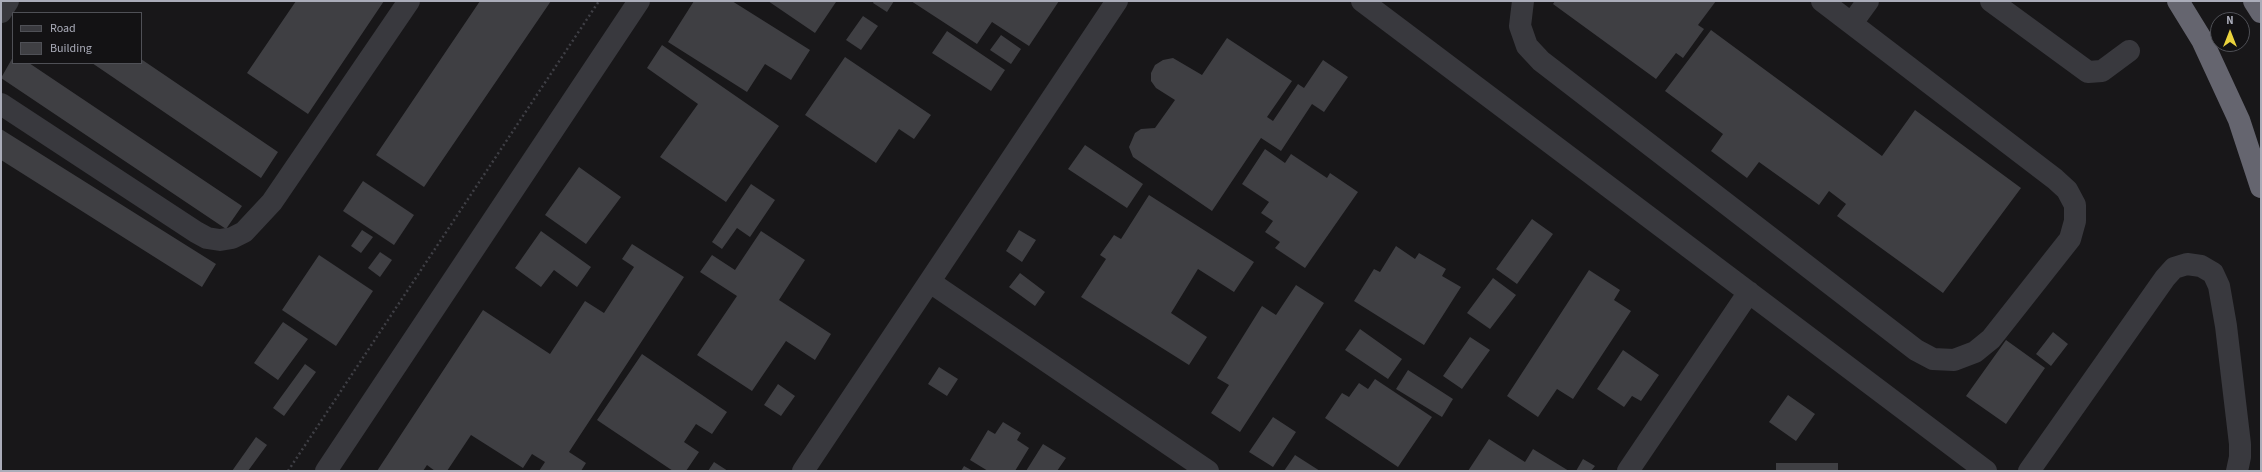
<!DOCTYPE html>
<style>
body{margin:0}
#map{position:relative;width:2262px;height:472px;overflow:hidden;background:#181719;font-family:"Source Sans 3",sans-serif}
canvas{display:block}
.frame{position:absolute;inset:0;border:2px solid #aaacb9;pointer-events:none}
.legend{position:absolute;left:12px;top:12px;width:130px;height:52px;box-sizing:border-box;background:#131214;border:1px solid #4f5056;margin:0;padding:5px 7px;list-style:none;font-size:12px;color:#aaacb9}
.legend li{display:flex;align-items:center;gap:8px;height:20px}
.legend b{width:20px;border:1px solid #4f5056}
.north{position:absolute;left:2210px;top:12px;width:40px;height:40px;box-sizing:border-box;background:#131214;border:1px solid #4f5056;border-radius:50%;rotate:0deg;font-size:11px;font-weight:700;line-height:16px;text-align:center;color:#aaacb9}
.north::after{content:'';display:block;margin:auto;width:14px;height:18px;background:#ebd33d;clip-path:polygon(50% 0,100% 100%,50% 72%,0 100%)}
</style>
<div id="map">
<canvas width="2262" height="472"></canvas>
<div class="frame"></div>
<ul class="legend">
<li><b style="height:5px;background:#39393e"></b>Road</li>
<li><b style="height:11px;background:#3f3f43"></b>Building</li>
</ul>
<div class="north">N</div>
</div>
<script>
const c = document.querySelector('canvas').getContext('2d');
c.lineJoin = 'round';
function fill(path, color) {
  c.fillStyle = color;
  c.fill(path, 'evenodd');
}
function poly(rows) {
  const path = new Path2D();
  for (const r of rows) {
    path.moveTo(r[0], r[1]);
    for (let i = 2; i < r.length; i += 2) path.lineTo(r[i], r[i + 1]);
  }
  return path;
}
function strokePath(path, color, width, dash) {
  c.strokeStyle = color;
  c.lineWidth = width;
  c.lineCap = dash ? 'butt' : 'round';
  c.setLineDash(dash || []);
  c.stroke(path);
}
const building = poly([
 [296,1,384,1,308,114,247,73],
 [480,1,551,1,424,187,376,155],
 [694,1,732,1,810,50,791,80,765,64,747,92,668,42],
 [768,1,835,1,836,2,815,33],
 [874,1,894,1,887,12,873,3],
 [911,1,1059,1,1029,46,992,22,977,44],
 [1555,1,1716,1,1698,25,1704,29,1683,58,1676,53,1656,79,1553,4],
 [863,16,878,26,861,50,846,40],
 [1711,30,1882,156,1915,110,2021,188,1943,293,1837,216,1846,204,1829,191,1819,205,1759,162,1747,178,1711,151,1723,134,1665,91],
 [947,31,1005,70,991,91,932,53],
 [1001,35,1021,49,1011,64,990,50],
 [1227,38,1292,81,1267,117,1273,121,1298,84,1304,88,1323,60,1348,77,1324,112,1312,104,1281,151,1261,138,1212,211,1133,157,1129,147,1135,133,1141,129,1155,128,1175,100,1156,88,1151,81,1151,73,1155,65,1163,60,1173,58,1202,75],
 [662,45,779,126,726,202,660,157,698,104,647,68],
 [13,57,13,63,29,63,242,206,226,229,1,78],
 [845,57,931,115,914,139,899,129,876,163,805,115],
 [141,59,278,152,261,178,92,63,141,63],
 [1,129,216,264,202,287,1,160],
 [1085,145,1143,184,1127,208,1068,169],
 [1265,149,1285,163,1291,154,1327,178,1330,173,1358,192,1305,268,1275,248,1280,242,1265,232,1273,221,1261,213,1269,202,1242,184],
 [579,167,621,197,586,244,545,215],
 [363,181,414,215,394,245,343,211],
 [751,184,775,200,750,237,737,228,722,249,712,242],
 [1149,195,1254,262,1234,292,1198,269,1171,313,1207,337,1189,365,1081,297,1106,259,1100,255,1114,235,1121,239],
 [1532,219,1553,234,1517,284,1496,269],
 [362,230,373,237,361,253,351,246],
 [1019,230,1036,240,1022,262,1006,251],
 [541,231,591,267,577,287,554,270,541,287,515,268],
 [761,231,805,260,779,300,831,334,815,360,786,341,752,391,697,355,737,296,700,272,712,255,735,270],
 [632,244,684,277,569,452,586,463,581,471,539,471,545,462,532,454,523,468,471,435,447,471,435,471,427,465,423,471,377,471,483,310,550,354,585,301,604,313,634,267,622,259],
 [1396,246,1415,259,1419,253,1446,269,1442,276,1461,287,1424,345,1354,301,1374,269,1380,272],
 [380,252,392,260,380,277,368,268],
 [319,255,373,291,336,346,282,310],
 [1589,270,1620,290,1614,300,1631,311,1573,399,1557,389,1538,417,1507,396],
 [1020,273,1045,292,1035,306,1009,287],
 [1493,278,1516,295,1490,329,1467,313],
 [1296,285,1324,303,1240,432,1211,413,1229,385,1217,378,1262,306,1276,315],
 [283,322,308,339,278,380,254,363],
 [1360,329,1402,359,1388,379,1345,350],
 [2053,332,2068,344,2051,366,2036,354],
 [1470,337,1490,350,1462,389,1443,376],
 [2006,340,2045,368,2006,424,1966,396],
 [1623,350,1659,375,1641,401,1632,396,1624,407,1597,389],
 [642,354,727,412,712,434,696,424,684,442,699,452,686,471,673,471,597,420],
 [305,364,316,372,284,416,273,408],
 [939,367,958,379,947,396,928,384],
 [1408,370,1453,399,1442,417,1396,389],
 [1375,379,1432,417,1398,467,1325,418,1342,393,1349,397,1359,383,1368,389],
 [778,384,795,396,781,416,764,405],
 [1788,395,1815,414,1796,441,1769,422],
 [1273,417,1296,432,1273,467,1249,452],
 [1003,422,1021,433,1017,440,1029,448,1015,471,988,471,970,460,988,430,995,434],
 [256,437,267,445,248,471,232,471],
 [1489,439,1525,462,1533,449,1569,471,1468,471],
 [1043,444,1066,458,1057,471,1026,471],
 [1295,455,1320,471,1284,471],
 [1583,459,1595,466,1591,471,1576,471],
 [714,462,728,471,708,471],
 [1776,463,1838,463,1838,471,1776,471],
 [964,466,973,471,961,471]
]);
const path = poly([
 [288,471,599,1]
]);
const minor = poly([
 [1362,1,1986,471],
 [1523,1,1520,26,1527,46,1541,61,1916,350,1933,359,1954,360,1975,352,1991,339,2070,239,2075,221,2075,205,2067,190,2055,179,1822,1],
 [1991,1,2088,72,2102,71,2129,51],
 [1,12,8,1],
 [1852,23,1868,1],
 [1,104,196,232,207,238,220,240,232,238,244,232,272,202,409,1],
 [930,282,1208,471],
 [326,471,639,1],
 [803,471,1117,1],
 [1628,471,1749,292],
 [2029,471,2165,278,2174,268,2187,264,2201,266,2213,273,2219,286,2226,326,2240,444,2240,457,2237,471]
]);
const highway = poly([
 [2178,1,2202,40,2239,120,2261,187],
 [2254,1,2261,12]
]);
fill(building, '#3f3f43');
strokePath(path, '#3f3f45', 2.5, [2, 3]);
strokePath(minor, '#39393e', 22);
strokePath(highway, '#65656f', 22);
</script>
